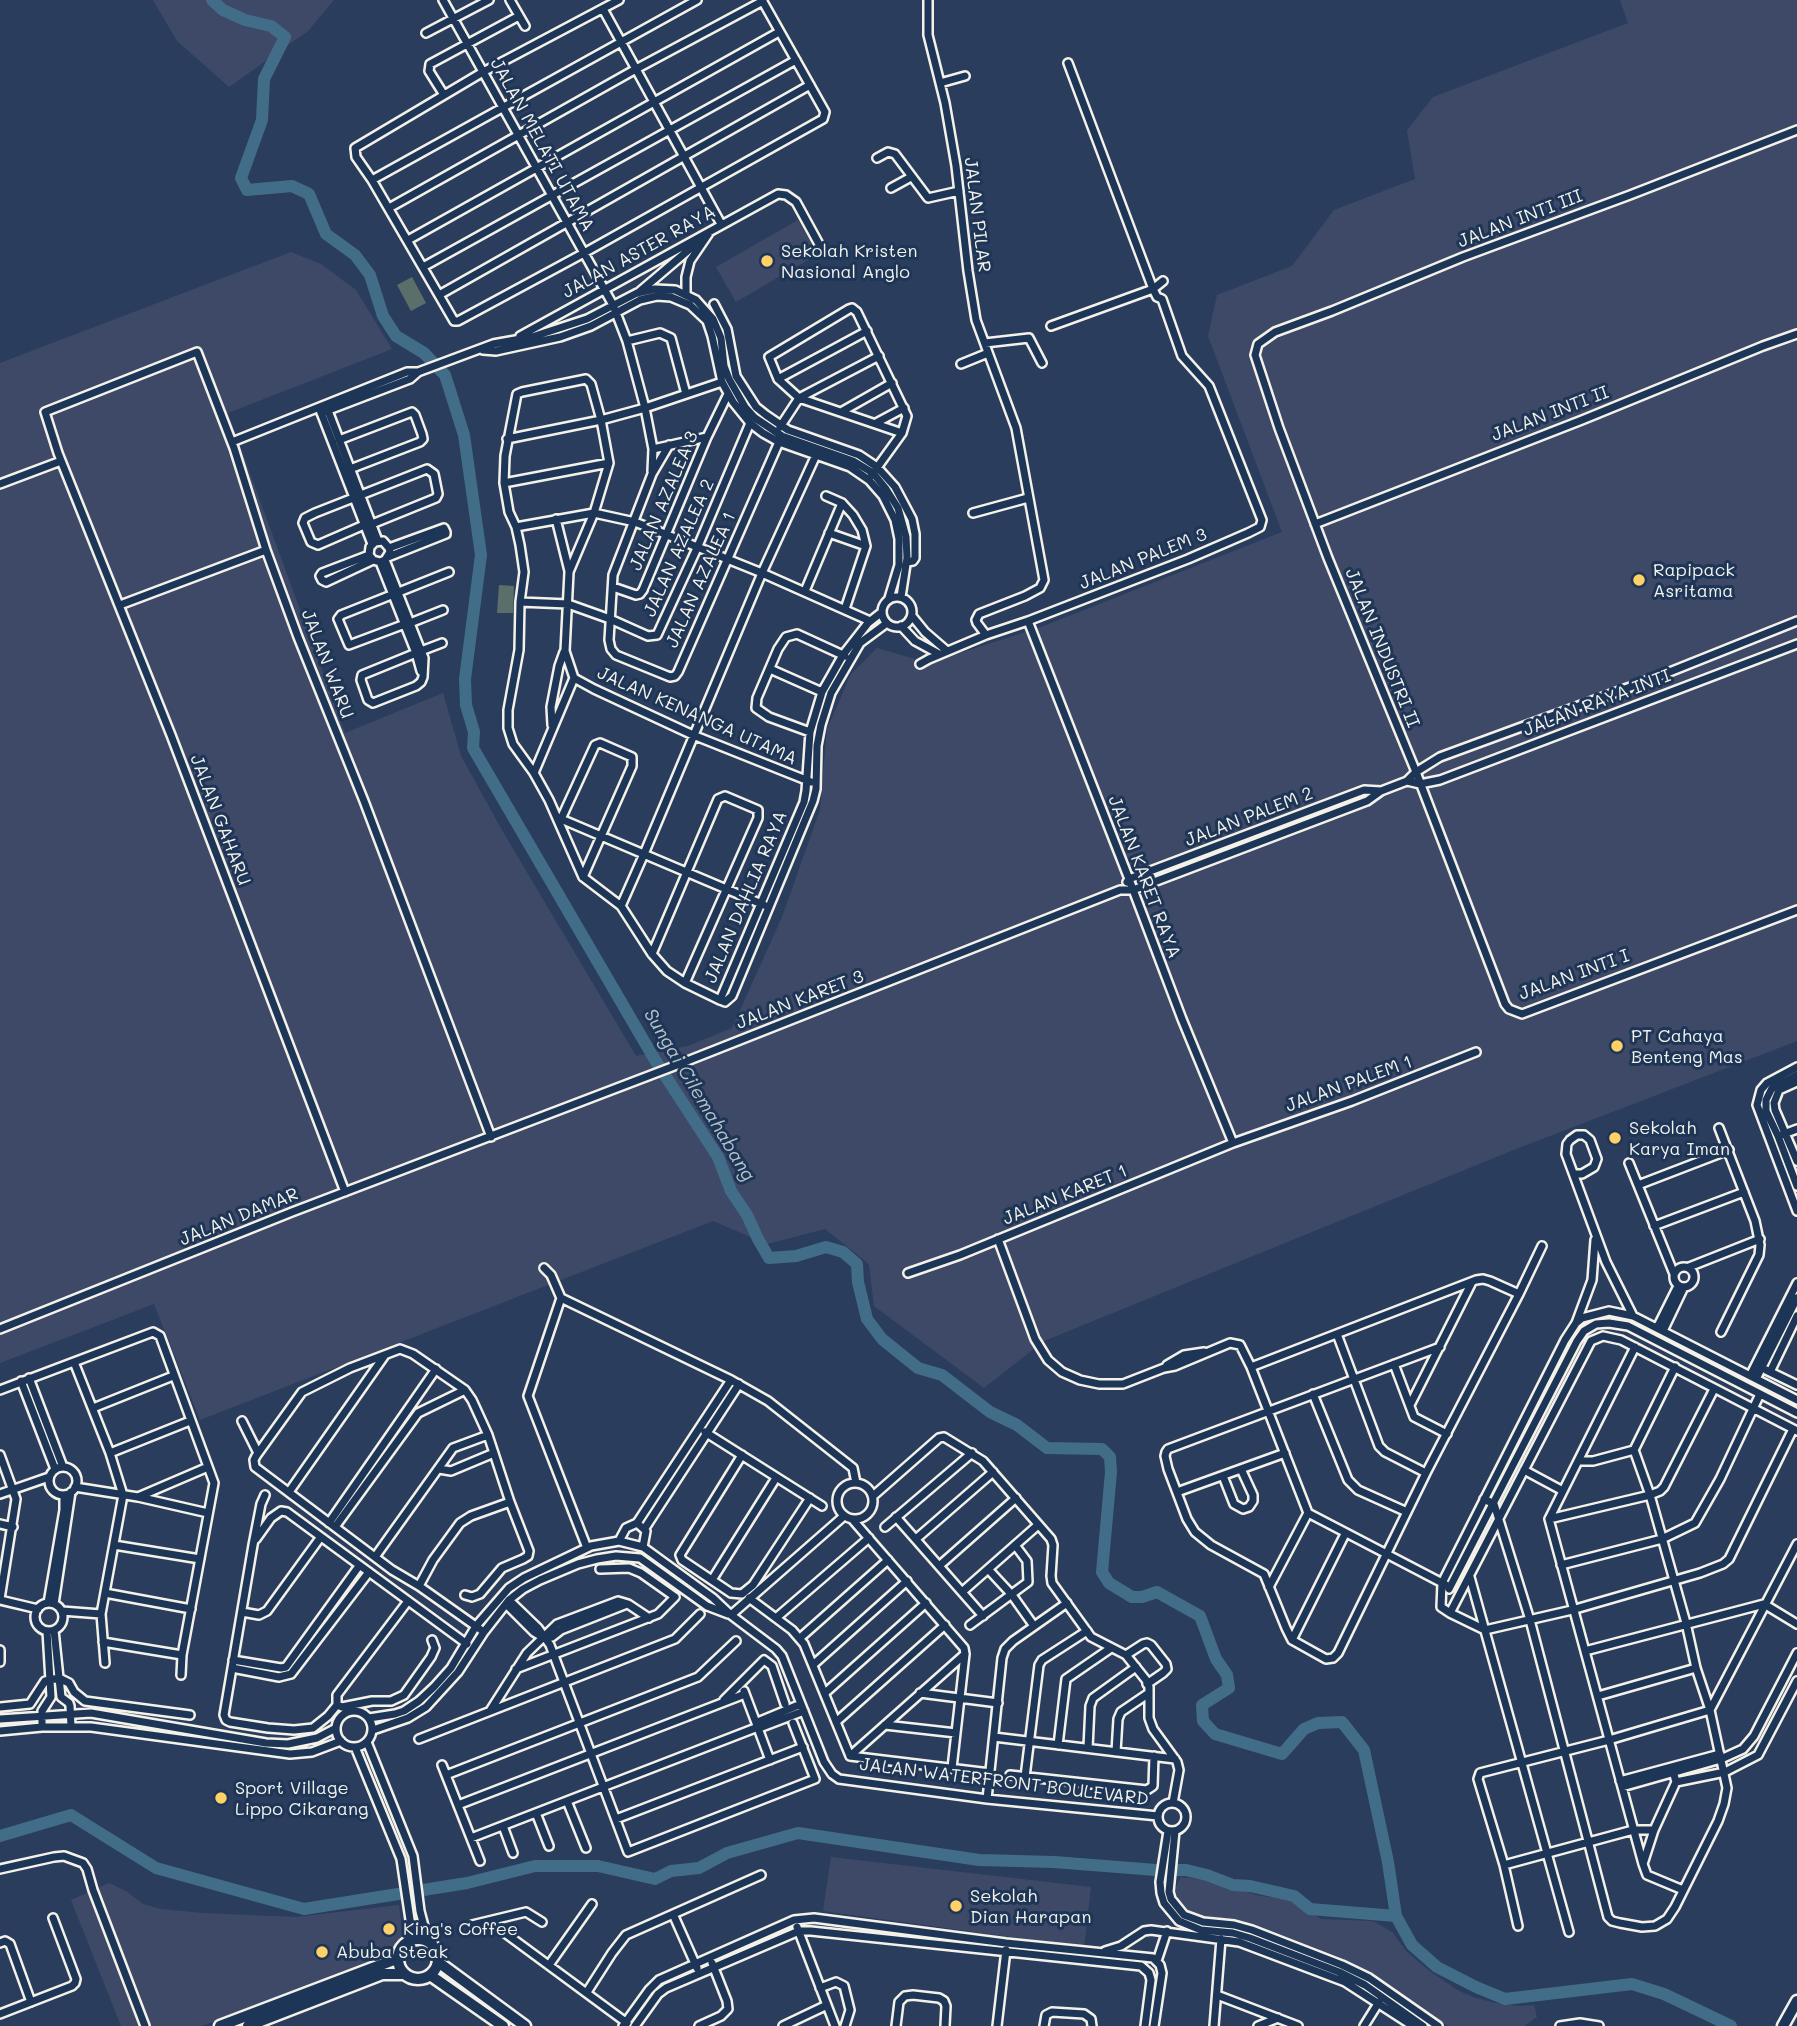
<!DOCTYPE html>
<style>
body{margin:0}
canvas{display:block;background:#2a3d5d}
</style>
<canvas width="1797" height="2026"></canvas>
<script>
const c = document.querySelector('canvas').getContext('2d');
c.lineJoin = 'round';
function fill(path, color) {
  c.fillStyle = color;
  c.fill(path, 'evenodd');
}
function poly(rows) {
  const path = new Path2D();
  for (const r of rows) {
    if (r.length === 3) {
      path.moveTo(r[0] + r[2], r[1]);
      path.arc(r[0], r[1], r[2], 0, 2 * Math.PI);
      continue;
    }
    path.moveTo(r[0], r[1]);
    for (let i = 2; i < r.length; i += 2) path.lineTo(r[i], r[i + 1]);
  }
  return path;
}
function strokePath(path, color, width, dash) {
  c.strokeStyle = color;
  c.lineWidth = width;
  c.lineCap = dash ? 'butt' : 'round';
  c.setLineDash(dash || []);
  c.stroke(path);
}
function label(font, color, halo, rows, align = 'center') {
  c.font = font + ' Mali,sans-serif';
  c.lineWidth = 6;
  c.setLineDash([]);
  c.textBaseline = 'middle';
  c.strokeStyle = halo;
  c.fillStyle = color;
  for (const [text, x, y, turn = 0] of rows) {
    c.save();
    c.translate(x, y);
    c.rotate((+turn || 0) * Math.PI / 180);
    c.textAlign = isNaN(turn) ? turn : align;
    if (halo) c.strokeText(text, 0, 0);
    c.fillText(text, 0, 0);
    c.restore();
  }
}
const built = poly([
 [153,0,334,0,308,31,229,87,177,41],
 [1620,0,1797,0,1797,1041,1516,1149,1044,1341,984,1388,874,1306,869,1264,825,1229,767,1244,713,1221,200,1420,154,1304,0,1363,0,363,291,252,321,264,356,290,392,349,228,413,345,733,443,693,461,756,503,832,636,1056,688,1046,732,1028,782,917,820,810,827,729,851,674,877,648,929,663,1041,627,1282,532,1208,336,1217,295,1292,266,1334,210,1415,179,1407,130,1433,97,1628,23],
 [798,220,818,254,736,302,716,267],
 [831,1857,1091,1887,1084,1947,823,1911],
 [1181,1877,1209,1880,1228,1890,1239,1889,1256,1895,1292,1900,1321,1919,1373,1921,1392,1932,1407,1952,1431,1972,1459,1991,1473,1997,1495,2003,1519,2006,1534,2005,1537,2017,1524,2026,1448,2026,1357,1966,1257,1927,1197,1915,1185,1910,1177,1902,1173,1893],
 [109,1883,126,1891,143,1904,161,1909,202,1913,296,1917,399,1905,403,1938,398,1941,392,1954,202,2026,121,2026,71,1900]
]);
const green = poly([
 [412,277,426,303,411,311,397,285],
 [499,585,514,586,513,613,497,613]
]);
const river = poly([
 [212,0,223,10,245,20,271,26,285,37,264,79,262,120,241,178,247,190,292,186,309,194,326,234,355,255,370,275,383,316,396,336,424,353,445,375,464,435,481,555,465,679,466,705,474,732,473,748,655,1060,718,1157,731,1191,747,1215,758,1239,769,1258,796,1256,826,1247,843,1252,857,1264,858,1282,867,1319,882,1339,918,1368,942,1375,990,1412,1017,1425,1047,1448,1102,1449,1110,1457,1111,1472,1102,1572,1109,1583,1132,1597,1142,1597,1157,1592,1200,1616,1216,1659,1227,1675,1229,1688,1202,1705,1203,1721,1215,1734,1282,1754,1304,1729,1318,1723,1342,1722,1364,1750,1388,1862,1396,1916,1412,1945,1437,1967,1476,1987,1505,1999,1632,1984,1664,1994,1731,2026],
 [0,1836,71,1815,156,1868,304,1909,467,1883,535,1866,598,1866,655,1879,671,1871,699,1868,727,1853,798,1833,979,1860,1054,1862,1156,1870,1186,1870,1207,1875,1233,1885,1250,1886,1294,1896,1310,1909,1396,1916]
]);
const minor = poly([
 [443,0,613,305,627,341,645,408,653,449,652,471],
 [510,0,525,26],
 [619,0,483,72,355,148,356,157,372,180,454,321,458,321,584,253,823,119,825,112,762,0],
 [928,0,928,35,945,103,956,166,968,271,976,320,1016,428,1044,580,1040,588,1025,596,979,614,976,620,977,623,986,635],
 [603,9,721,224],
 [426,33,489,0],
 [940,83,965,76],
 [444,95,429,71,430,64,519,16],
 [1797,130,1630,195,1463,257,1332,311,1275,332,1258,344,1255,355,1279,428,1328,558,1416,772,1505,1004,1509,1009,1522,1014,1797,910],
 [877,158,888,152,895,154,928,198,959,191],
 [372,180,697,0],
 [891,188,911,177],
 [389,208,636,69,763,1],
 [408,240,779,32],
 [423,267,796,60],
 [638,293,698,242],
 [686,294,686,277,690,261,709,233],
 [439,295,810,85],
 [714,304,727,329,736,376,756,407,766,415,788,430,859,455,877,467,895,487,912,519,915,534,915,558,913,561,907,562],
 [1051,326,1153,289,1163,281],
 [520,336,778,194,786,195,796,202,820,246],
 [627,341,660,333,671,338,686,394],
 [985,343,1029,338,1042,363],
 [483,350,496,351,560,337,591,326,640,300,657,296,671,297,690,305,707,321,712,336,722,382,733,402,750,423,763,433,779,442,850,467,869,480,883,496,895,520,899,539,899,565,889,598],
 [961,364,988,353],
 [778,379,867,331],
 [327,408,378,541],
 [320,410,372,544],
 [841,412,892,383],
 [321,413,410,379,418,372,493,344,532,337,587,319,637,293,655,289,675,290,696,300,713,319,721,338,724,366,729,379,745,407,755,418,782,436,853,461,873,473,886,489,898,508,906,537,907,558,901,597],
 [876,423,904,408],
 [780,427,799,398,879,356],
 [507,439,601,420,645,408,722,382],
 [339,440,412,412,415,415,422,434,423,439,420,442,350,469],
 [232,442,407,372,418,372],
 [669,445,652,474,613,575,609,640,611,649,616,655,670,677,675,676,678,672,779,442],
 [653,449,707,437],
 [871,476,902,433,907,416,857,312,852,308,849,309,769,357,778,379,799,398,902,433],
 [504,483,609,463],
 [0,484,61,461],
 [826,496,842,503,853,515,862,530,866,546,845,609],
 [973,513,1028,498],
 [556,519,569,571],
 [1315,524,1582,420,1763,346,1797,334],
 [364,525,318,545,311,542,303,523,305,518,315,513,427,469,434,474,438,494,436,498,372,524],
 [516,527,594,513,635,522,762,573,870,621],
 [829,533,866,546],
 [369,555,322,573,320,576,322,580,326,582,373,560,380,562,385,560,390,552,389,548,383,541,375,542,370,547,369,555,373,560],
 [388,557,446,534,446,532,444,528,389,548],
 [385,560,421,651,424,658,423,677,421,682,416,686,373,703,368,700,361,680,362,675,421,651,442,643],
 [380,562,416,653,421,671],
 [613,587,636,595,640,594,643,590,707,437,728,394],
 [805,591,842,503],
 [897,612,15],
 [520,602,568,604,610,619,648,636,657,635,698,546,750,423],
 [120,605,266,550],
 [912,616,925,632,947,651],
 [1028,621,1129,879,1182,1019,1233,1143],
 [410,623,443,610],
 [405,624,349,645,338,619,341,615,449,572],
 [901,626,915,641,939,654],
 [920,664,929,659,986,635,1028,621,1188,559,1248,533,1260,527,1262,520,1209,386,1182,356,1162,299,1157,297,1153,289,1068,63],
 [770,669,822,692],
 [574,678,565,651,569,572,594,513,609,463,601,420,591,384,586,379,522,392,517,394,516,399,505,456,504,483,509,512,516,527,520,545,524,572,520,602,519,650,508,710,508,728,513,744,534,773,549,800,583,877,621,906,652,954,667,971,685,983,720,1000],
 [574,678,594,689,693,735,811,782],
 [552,725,551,707,559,666,564,652],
 [810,732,769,717,756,708,757,698,778,649,786,637,797,634,845,656],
 [534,773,574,678],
 [1407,781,1420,784,1440,780,1797,644],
 [559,819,561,819,764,905],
 [561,819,595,745,600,743,632,757,632,766,583,877],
 [1127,882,1129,879,1364,790,1381,791],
 [621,906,644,854,762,573,816,455],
 [652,954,718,799,725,796,758,810,758,818,685,983],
 [720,1000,804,802,806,791,810,732,822,692,843,655,868,623,882,612],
 [720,1000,725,1002,732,996,813,801,816,789,817,746,821,725,831,693,860,643,887,623],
 [1797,1067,1767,1083,1761,1090,1757,1105,1797,1211],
 [1797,1075,1772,1088,1766,1100,1766,1111,1778,1136,1797,1186],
 [1797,1082,1779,1090,1774,1103,1775,1110,1797,1161],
 [1719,1128,1755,1221,1760,1245,1759,1255,1721,1332],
 [1781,1135,1797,1129],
 [1629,1163,1674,1274],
 [1575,1174,1582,1174,1594,1167,1597,1159,1590,1140,1584,1135,1577,1135,1570,1140,1567,1144,1566,1154,1606,1262,1633,1316],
 [1638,1185,1729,1150],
 [345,1192,171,735,58,453,45,412,197,352,234,448,266,550,298,637,364,801,491,1137],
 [1654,1226,1744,1192],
 [998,1239,1035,1339,1048,1360,1062,1372,1080,1380,1099,1384,1123,1384,1164,1368,1175,1366,1230,1343,1240,1345,1251,1367,1308,1513,1450,1587],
 [1684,1277,10],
 [1689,1267,1760,1239],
 [544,1268,551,1275,561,1298,731,1380,768,1401,853,1468,856,1483],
 [908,1273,960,1255,1233,1143,1352,1101,1476,1052],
 [561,1298,528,1396,587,1548],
 [1576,1323,1592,1280,1595,1240],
 [1657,1328,1678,1286],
 [0,1329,292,1212,677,1065,1120,890,1133,890,1367,801,1381,791,1407,781,1416,772,1440,757,1652,679,1797,621],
 [1663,1331,1684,1287],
 [1337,1334,1379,1446,1385,1452,1426,1473],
 [1440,1347,1168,1449,1166,1452,1165,1456,1168,1469,1187,1519,1195,1532,1211,1545,1264,1574,1286,1628,1292,1640,1326,1659,1333,1658,1338,1653,1426,1473,1519,1294,1542,1246],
 [1635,1347,1549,1519,1643,1864,1647,1875,1683,1890],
 [74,1362,110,1453,123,1495,101,1614,105,1663],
 [1394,1364,1414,1417,1447,1434],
 [1167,1365,1184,1355,1204,1352],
 [1251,1367,1476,1280,1483,1279,1490,1281,1519,1294],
 [1766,1370,1797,1385],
 [1770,1372,1797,1316],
 [1750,1376,1797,1283],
 [29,1378,63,1467],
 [1756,1379,1797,1298],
 [21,1381,55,1469],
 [0,1390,153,1332,160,1336,214,1483,182,1655,181,1675],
 [1313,1394,1348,1480,1358,1490,1407,1512],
 [1410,1405,1472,1282],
 [93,1408,173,1376],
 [242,1421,258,1453],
 [1793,1429,1729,1559,1723,1564,1700,1573,1572,1610,1485,1630,1450,1613,1591,1341,1603,1336,1621,1340,1797,1431],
 [705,1432,822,1506],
 [110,1453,190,1421],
 [0,1455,16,1499,0,1599],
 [742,1455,680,1555,682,1560,731,1593,742,1594,753,1585,810,1498],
 [1579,1461,1593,1461,1634,1450,1675,1367],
 [63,1481,14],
 [439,1469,451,1471,494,1453],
 [1524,1470,1563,1491],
 [1223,1476,1234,1504,1243,1509,1249,1507,1253,1501,1253,1495,1241,1469],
 [855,1501,18],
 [75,1487,138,1497,208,1513],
 [289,1492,385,1355],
 [1177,1492,1285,1453],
 [0,1494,49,1477],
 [265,1495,261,1504,253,1545,224,1715,226,1720,230,1722,268,1728,294,1730,313,1728,328,1716,337,1705,337,1695,408,1601],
 [873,1496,939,1438,944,1437,983,1461,1051,1539,1053,1545,1051,1576,1052,1583,1091,1637,1126,1655,1146,1680,1149,1687,1149,1718,1153,1729,1177,1762,1179,1770,1173,1803],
 [138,1497,208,1467],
 [1484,1499,1494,1504,1530,1620,1608,1917,1612,1921,1620,1923,1642,1927,1655,1926,1667,1919,1675,1907,1718,1821,1724,1804,1727,1788,1710,1710,1696,1668,1686,1623,1650,1495,1634,1450],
 [896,1517,983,1616],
 [852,1519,964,1648,965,1654,952,1768],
 [1549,1519,1650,1495,1660,1491,1664,1487,1714,1389],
 [329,1523,436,1369],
 [637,1523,731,1380],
 [0,1524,13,1527],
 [335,1527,418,1413,465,1390],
 [885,1527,972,1453],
 [645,1528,739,1384],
 [256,1539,271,1518,281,1511,287,1512,467,1644],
 [916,1539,993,1472],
 [619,1541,626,1528,637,1523,646,1531,643,1547],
 [114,1545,200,1559],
 [375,1557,453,1448,488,1435],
 [1561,1565,1662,1539,1695,1523,1720,1479,1760,1394],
 [939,1566,1016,1498],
 [988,1569,1012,1595,1034,1626],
 [1470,1577,1569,1932],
 [712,1580,776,1478],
 [419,1586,433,1560,460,1523,471,1516,510,1502],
 [1269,1587,1308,1513],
 [1449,1589,1577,1341,1584,1331,1596,1324,1609,1323,1628,1326,1797,1413],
 [962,1592,1038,1525],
 [105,1593,191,1609],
 [465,1595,472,1597,480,1594,502,1568,523,1559,528,1556,529,1551,510,1502,488,1435,472,1400,465,1390,413,1354,400,1349,350,1368,302,1392,256,1456,254,1460,255,1467,392,1570,419,1586,484,1632],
 [749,1598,792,1630,804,1644,850,1756],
 [0,1600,38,1609],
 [509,1600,538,1628,550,1645,628,1852,815,1779,793,1723],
 [48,1603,64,1510,64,1495],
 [49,1617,14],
 [54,1604,71,1492],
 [506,1604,534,1632,544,1638],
 [62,1611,101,1614],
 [242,1612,259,1615,267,1611,320,1538],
 [1450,1613,1441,1607,1442,1583,1565,1340,1576,1323,1582,1318,1609,1311,1633,1316,1797,1400],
 [731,1615,844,1516],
 [776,1618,869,1538],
 [970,1625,1028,1582,1027,1561,1015,1545],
 [54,1630,61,1697,69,1703,70,1706,71,1727],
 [544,1638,552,1637,561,1630,627,1604],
 [800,1638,888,1560],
 [1292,1640,1345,1534],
 [103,1642,182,1655],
 [0,1650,0,1662],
 [1585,1651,1764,1604,1797,1624],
 [1126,1655,1143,1644,1147,1643,1151,1645,1166,1664,1167,1669,1163,1673,1147,1684],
 [233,1660,281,1668,286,1667,359,1566],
 [814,1664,907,1581],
 [232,1668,279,1677,291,1674,369,1572],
 [516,1669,658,1614,675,1597,641,1573,629,1568,600,1569],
 [744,1691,770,1760],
 [825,1693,926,1603],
 [920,1693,998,1703],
 [1598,1696,1696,1668],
 [724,1700,764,1660,772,1666,785,1704],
 [337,1705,342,1707,372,1701,391,1701,404,1695,431,1657,435,1648,432,1640],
 [0,1707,30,1704,45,1681,59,1678,69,1683,74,1692,85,1701,190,1715],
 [354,1729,18],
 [490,1711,527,1653,557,1624,618,1601,628,1604,649,1618],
 [369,1718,395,1714,404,1711,419,1701,434,1687,451,1668,476,1626,509,1588,524,1578,591,1546,619,1541,643,1547,713,1598,731,1615,776,1649,782,1656,824,1762,832,1774,839,1779,987,1799,1158,1816],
 [0,1719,91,1713,266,1743,288,1744,317,1738,336,1728],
 [836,1722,945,1625],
 [885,1725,956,1733],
 [758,1726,760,1721,801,1704],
 [42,1727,42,1711,51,1697,47,1631],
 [373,1730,408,1718,426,1707,458,1672,484,1632,509,1600,523,1589,540,1580,578,1564,597,1559,616,1556,640,1558,707,1606,728,1614],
 [0,1731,42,1727,91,1727,290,1754,312,1752,341,1741],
 [994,1737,1175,1759],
 [419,1739,675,1639,700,1614],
 [367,1742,413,1856,420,1911,428,1941],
 [1058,1745,1066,1679,1111,1648],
 [355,1747,401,1859,413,1940],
 [1088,1748,1090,1706,1093,1698,1136,1667],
 [1116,1752,1118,1719,1121,1712,1149,1693],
 [850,1756,965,1654],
 [850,1756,990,1773],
 [442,1765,480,1861],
 [446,1775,698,1677,736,1641],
 [1010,1775,1147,1790,1153,1786,1154,1756],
 [1025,1777,1039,1665,1042,1660,1087,1631],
 [1620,1781,1720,1754],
 [1676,1782,1725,1772,1758,1755,1797,1681],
 [1622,1787,1721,1759,1743,1749,1754,1736,1797,1653],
 [987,1799,1002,1658,1005,1649,1013,1641,1067,1603],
 [567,1801,586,1848],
 [1172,1817,14],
 [458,1805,745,1694],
 [536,1813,549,1846],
 [616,1819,803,1747],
 [503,1826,513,1853],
 [1168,1831,1160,1882,1161,1893,1164,1903,1179,1921,1201,1930,1233,1933,1250,1938,1339,1972,1365,1985,1423,2026],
 [1175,1831,1169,1892,1171,1899,1184,1915,1203,1922,1234,1925,1252,1930,1342,1965,1369,1978,1438,2026],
 [471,1838,758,1727,762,1727,804,1711],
 [1643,1864,1654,1830,1676,1782,1672,1767],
 [1504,1865,1633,1830,1654,1830],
 [0,1869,54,1857,64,1856,83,1863,87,1869,93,1890,145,2026],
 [673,1914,697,1968],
 [490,1922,627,2023],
 [472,1925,526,1912,542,1922],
 [1518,1926,1504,1865,1478,1779,1480,1773,1609,1740,1710,1710,1797,1544],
 [797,1927,835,2026],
 [0,1943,5,1941,10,1944,31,2002],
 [1105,1951,1121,1946,1144,1931,1151,1930,1239,1942,1345,1982,1413,2026],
 [1157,1961,1167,1931],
 [549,1965,592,1904],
 [820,1988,836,1982,844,1986,850,2010,845,2026],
 [587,1992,612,1953,626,1935,761,1875],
 [1217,1995,1298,2026],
 [0,2014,72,1986,75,1983,76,1979,53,1918],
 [623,2026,649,1990,659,1980,794,1920,814,1918,1006,1943,1153,1958,1160,1965,1162,1973,1154,2026],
 [635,2026,658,1994,666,1988,799,1931,811,1931,1141,1966,1149,1973,1151,1980,1145,2026],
 [699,2026,721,2016,728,2009,727,2001,712,1963],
 [783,2026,827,2005],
 [896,2026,899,2002,905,1996,913,1995,939,1998,944,2001,946,2006,945,2026],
 [997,2026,1006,1950],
 [1044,2026,1046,2015,1052,2012,1084,2014,1091,2019,1092,2026],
 [1214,2026,1221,1939],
 [1258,2026,1278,2018],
 [1364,2026,1379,2002],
 [1560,2026,1580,2023,1599,2026]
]);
const tertiary = poly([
 [418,1959,20],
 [438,1962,525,2026],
 [430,1975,503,2026],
 [220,2026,399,1958],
 [248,2026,382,1974,405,1974],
 [1783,2026,1797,2001]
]);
const markers = [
 [767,261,7,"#ffd166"],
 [1639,580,7,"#ffd166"],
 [1617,1046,7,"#ffd166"],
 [1615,1138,7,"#ffd166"],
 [221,1798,7,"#ffd166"],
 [956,1906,7,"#ffd166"],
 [389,1929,7,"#ffd166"],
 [322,1952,7,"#ffd166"]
];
const streetNames = [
 ["JALAN MELATI UTAMA",542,145,61],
 ["JALAN PILAR",977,215,83],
 ["JALAN INTI III",1520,219,-21],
 ["JALAN ASTER RAYA",639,252,-29],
 ["JALAN INTI II",1550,414,-21],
 ["JALAN AZALEA 3",664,501,-67],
 ["JALAN AZALEA 2",679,548,-66],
 ["JALAN PALEM 3",1143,559,-22],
 ["JALAN AZALEA 1",701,580,-66],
 ["JALAN INDUSTRI II",1382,648,68],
 ["JALAN WARU",327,664,69],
 ["JALAN RAYA INTI",1597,703,-21],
 ["JALAN KENANGA UTAMA",697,716,24],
 ["JALAN PALEM 2",1249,817,-21],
 ["JALAN GAHARU",220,820,69],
 ["JALAN KARET RAYA",1144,877,69],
 ["JALAN DAHLIA RAYA",746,897,-67],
 ["JALAN INTI I",1574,975,-20],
 ["JALAN KARET 3",800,1000,-21],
 ["JALAN PALEM 1",1349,1084,-20],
 ["JALAN KARET 1",1065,1195,-22],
 ["JALAN DAMAR",239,1217,-22],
 ["JALAN WATERFRONT BOULEVARD",1004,1782,7]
];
const poiNames = [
 ["Sekolah Kristen",781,251],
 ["Nasional Anglo",781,272],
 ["Rapipack",1653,570],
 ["Asritama",1653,591],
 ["PT Cahaya",1631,1036],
 ["Benteng Mas",1631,1057],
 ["Sekolah",1629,1128],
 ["Karya Iman",1629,1149],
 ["Sport Village",235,1788],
 ["Lippo Cikarang",235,1809],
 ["Sekolah",970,1896],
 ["Dian Harapan",970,1917],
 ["King's Coffee",403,1929],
 ["Abuba Steak",336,1952]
];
const waterNames = [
 ["Sungai Cilemahabang",699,1095,59]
];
fill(built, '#3e4968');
fill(green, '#5a6f6a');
strokePath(river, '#426d88', 12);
strokePath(minor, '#f4f1e8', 12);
strokePath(tertiary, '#f4f1e8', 15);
strokePath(minor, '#1d3557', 7);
strokePath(tertiary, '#1d3557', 10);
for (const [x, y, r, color] of markers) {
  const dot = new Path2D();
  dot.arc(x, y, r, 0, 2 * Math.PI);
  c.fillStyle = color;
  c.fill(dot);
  strokePath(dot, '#1d3557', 2.5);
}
label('18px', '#f4f1e8', '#1d3557', streetNames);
label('18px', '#f4f1e8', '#1d3557', poiNames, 'left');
label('italic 19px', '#b6c3c6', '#1d3557', waterNames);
</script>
